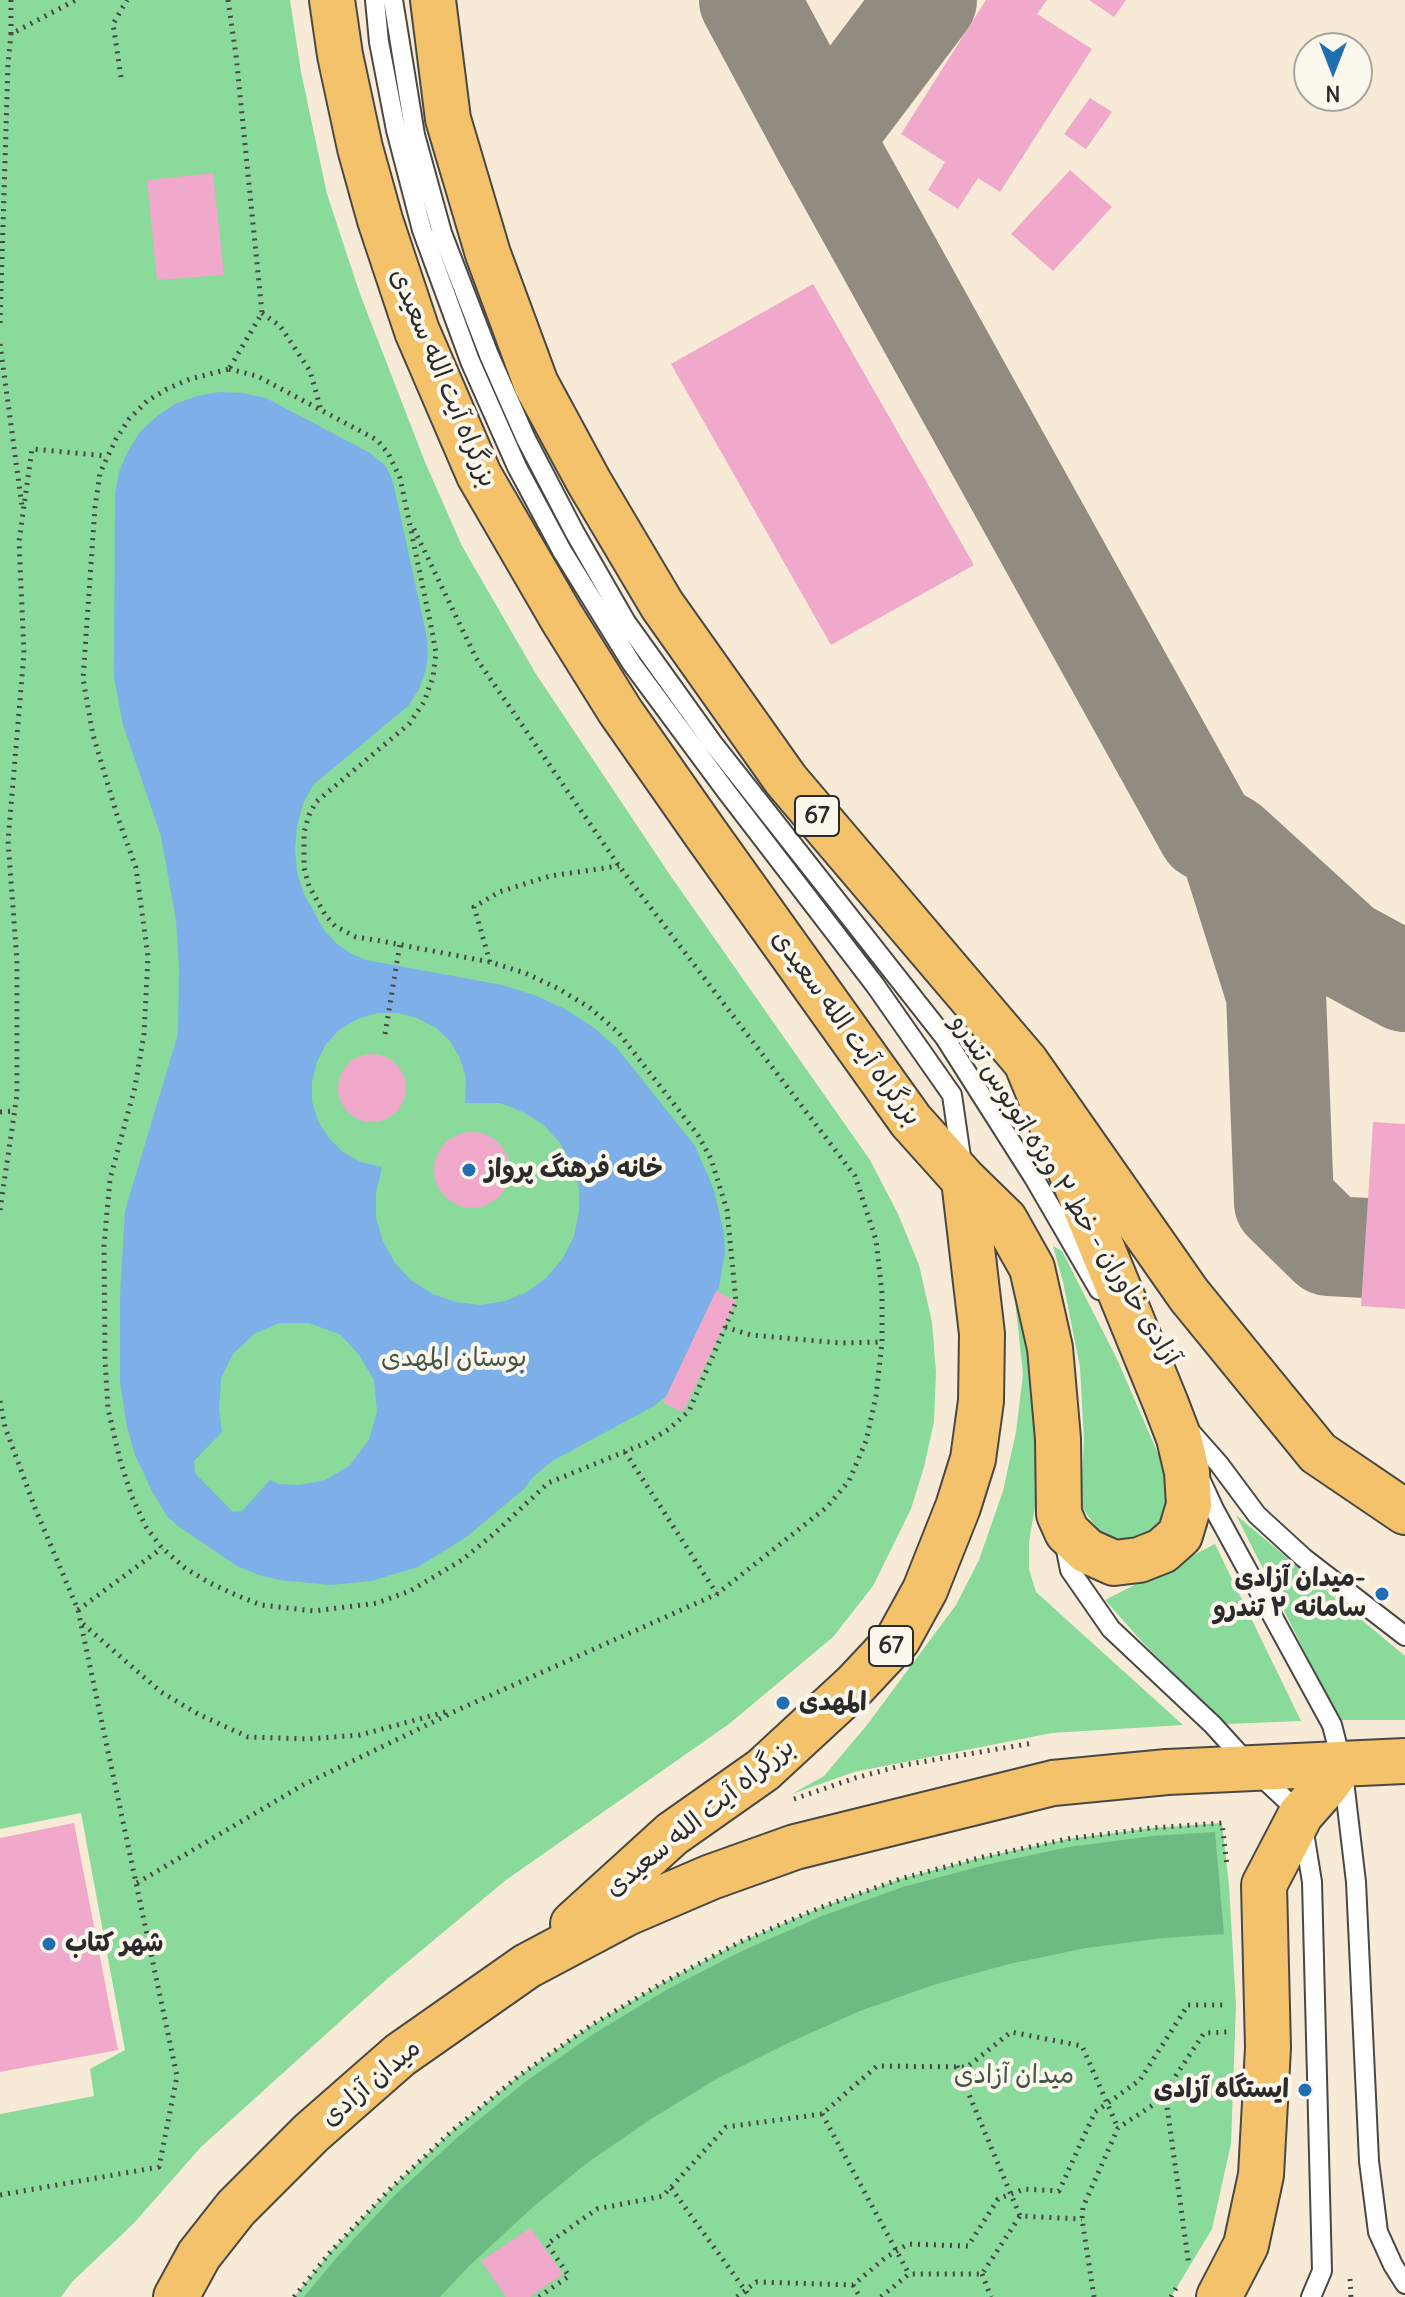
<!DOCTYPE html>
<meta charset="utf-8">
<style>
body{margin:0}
#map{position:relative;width:1405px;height:2297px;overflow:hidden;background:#f7ebd8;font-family:Delius,sans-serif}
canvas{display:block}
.north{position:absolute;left:1293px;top:32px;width:80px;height:80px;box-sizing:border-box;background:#fbf7ec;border:2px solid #a8a59f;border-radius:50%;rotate:180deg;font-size:22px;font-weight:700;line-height:32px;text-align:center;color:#2b2b2b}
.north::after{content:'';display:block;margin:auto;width:28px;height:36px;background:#1f6fb2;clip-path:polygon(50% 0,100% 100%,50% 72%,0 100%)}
</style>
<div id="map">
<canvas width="1405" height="2297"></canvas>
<div class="north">N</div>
</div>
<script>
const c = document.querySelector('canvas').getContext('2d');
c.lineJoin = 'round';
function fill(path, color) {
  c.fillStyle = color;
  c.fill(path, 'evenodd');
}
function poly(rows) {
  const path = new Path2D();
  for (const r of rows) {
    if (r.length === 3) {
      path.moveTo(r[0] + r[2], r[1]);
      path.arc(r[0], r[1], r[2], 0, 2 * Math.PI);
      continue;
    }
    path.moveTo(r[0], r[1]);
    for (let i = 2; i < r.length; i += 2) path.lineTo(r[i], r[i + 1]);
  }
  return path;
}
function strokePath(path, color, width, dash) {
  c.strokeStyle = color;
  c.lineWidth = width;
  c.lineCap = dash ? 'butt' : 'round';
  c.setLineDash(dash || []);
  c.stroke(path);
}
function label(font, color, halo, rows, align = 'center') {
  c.font = font + ' Delius,"Playpen Sans Arabic",sans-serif';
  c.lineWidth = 8;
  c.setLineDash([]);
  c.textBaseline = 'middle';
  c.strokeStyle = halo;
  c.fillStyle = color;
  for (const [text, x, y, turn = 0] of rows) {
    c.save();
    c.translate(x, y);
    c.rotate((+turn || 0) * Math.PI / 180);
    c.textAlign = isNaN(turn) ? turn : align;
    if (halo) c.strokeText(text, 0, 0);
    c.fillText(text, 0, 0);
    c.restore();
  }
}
const green = poly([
 [0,0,290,0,301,72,327,194,360,294,425,462,462,546,536,674,670,875,870,1160,898,1214,919,1265,932,1322,936,1372,934,1422,924,1467,911,1509,873,1586,833,1637,729,1724,506,1880,386,1980,201,2147,134,2223,72,2282,61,2297,0,2297,0,2114,94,2096,90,2069,125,2050,81,1813,0,1829],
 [1053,1246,1062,1251,1117,1359,1163,1465,1173,1508,1152,1534,1135,1540,1114,1541,1099,1531,1083,1509,1081,1491,1084,1440,1080,1367,1063,1282],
 [1011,1264,1035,1366,1038,1489,1029,1542,1029,1569,1036,1592,1183,1725,1052,1733,854,1772,792,1794,824,1776,867,1725,956,1605,979,1560,1003,1491,1016,1432,1023,1374],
 [1236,1515,1405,1656,1405,1720,1339,1720],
 [1215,1544,1301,1721,1226,1724,1144,1644,1105,1600],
 [1222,1823,1229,1885,1236,2005,1231,2144,1212,2229,1171,2297,294,2297,332,2250,391,2188,453,2130,520,2075,590,2026,664,1982,740,1942,819,1908,900,1879,983,1857,1067,1839,1152,1828]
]);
const forest = poly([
 [1215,1832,1224,1934,1163,1938,1086,1948,1009,1964,933,1985,860,2011,788,2043,718,2078,651,2119,587,2163,533,2207,469,2266,440,2297,304,2297,338,2256,396,2194,459,2136,525,2082,595,2033,668,1989,744,1950,822,1916,903,1887,985,1865,1069,1847,1153,1836]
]);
const water = poly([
 [220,392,243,393,266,398,370,453,386,466,393,482,426,633,428,652,426,670,419,689,408,706,313,785,303,804,297,826,295,849,297,872,304,894,324,930,337,944,352,954,366,960,502,985,534,995,565,1009,593,1027,617,1048,695,1146,714,1190,724,1233,725,1253,719,1287,667,1395,654,1406,552,1461,532,1478,525,1488,465,1538,418,1567,371,1581,331,1585,279,1580,259,1575,237,1566,178,1526,167,1516,152,1491,135,1455,127,1427,120,1382,120,1295,125,1211,178,1034,179,967,176,921,161,836,123,725,114,677,115,494,119,472,128,451,140,432,156,417,175,404,197,396],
 [377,1013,398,1013,417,1018,435,1027,450,1041,460,1058,466,1078,465,1103,500,1103,523,1112,544,1125,560,1143,572,1164,579,1188,579,1212,574,1236,563,1258,547,1277,527,1292,505,1301,480,1305,456,1302,433,1294,412,1281,395,1263,383,1241,376,1218,376,1193,382,1167,361,1162,343,1152,329,1138,318,1121,312,1101,312,1082,317,1062,326,1044,340,1029,358,1019],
 [279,1323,309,1323,341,1335,359,1355,374,1380,377,1412,369,1440,349,1466,325,1480,300,1485,279,1484,270,1480,242,1511,233,1512,195,1473,194,1461,222,1432,219,1410,221,1378,233,1354,254,1334]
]);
const taxiway = poly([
 [749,0,823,138],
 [927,0,823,138,1207,831,1229,844,1344,949,1405,982],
 [1229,845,1276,994,1284,1202,1329,1246,1405,1250]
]);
const building = poly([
 [986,0,1047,0,1037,14,1092,49,1000,192,978,178,958,209,928,190,945,162,901,134],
 [1089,0,1126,0,1114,17],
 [1090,98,1112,112,1086,149,1064,134],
 [1070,170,1112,207,1053,271,1011,234],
 [213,173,224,275,157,280,147,180],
 [813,284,974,565,831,645,671,364],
 [372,1088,34],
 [1373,1122,1405,1124,1405,1309,1361,1306],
 [472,1170,38],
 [716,1291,736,1301,683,1412,663,1403],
 [74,1823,118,2050,0,2072,0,1838],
 [530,2228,563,2274,530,2297,506,2297,481,2261]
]);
const path = poly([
 [11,0,11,34,76,0],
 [228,0,236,55,262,313,229,369],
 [121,77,113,24,127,0],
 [262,313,280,326,310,371,321,410],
 [0,323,8,64,11,34],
 [0,344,22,506],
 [229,369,257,376,364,433,377,440,388,453,400,478,432,631,436,653,433,677,424,702,409,724,316,802,309,815,304,832,304,868,309,886,319,904,326,916,335,926,356,937,381,941,490,962,525,973,559,989,590,1008,618,1032,698,1135,711,1159,727,1210,736,1302,689,1411,669,1429,646,1443,548,1483,495,1533,462,1560,410,1591,377,1603,314,1611,261,1605,236,1595,210,1583,185,1568,162,1548,146,1527,132,1497,120,1460,108,1409,105,1359,104,1245,110,1179,135,1087,144,1034,148,957,136,868,117,815,93,735,83,679,95,507,100,473,116,439,129,419,147,401,167,389,190,379,229,369],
 [490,962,474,907,499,892,550,876,619,866],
 [385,1034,400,944],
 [0,1112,15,1111],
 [0,1210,17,1095,17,961,8,841,24,653,19,541,32,449,107,456],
 [725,1327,751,1335,840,1343,882,1342],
 [0,1401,5,1427,35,1508,78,1610,177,2076,159,2167,0,2195],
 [625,1452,717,1594],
 [78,1610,162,1548],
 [83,1624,161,1692,198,1714,248,1737,308,1739,360,1735,449,1711],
 [794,1799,855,1778,904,1765,1033,1743],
 [137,1883,303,1785,462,1708,717,1594,827,1507,849,1481,866,1441,876,1396,882,1342,882,1293,876,1240,855,1176,619,866,476,658,411,523],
 [957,2066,1020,2216],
 [1165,2092,1189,2266],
 [822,2114,909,2274],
 [671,2188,750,2297],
 [982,2274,991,2297],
 [1350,2279,1351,2297],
 [853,2285,860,2297],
 [294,2297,332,2250,391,2188,453,2130,520,2075,590,2026,664,1982,740,1942,819,1908,900,1879,983,1857,1067,1839,1152,1828,1222,1823,1227,1866],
 [539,2297,569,2276,547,2244,597,2209,663,2196,726,2127,822,2114,877,2066,967,2067,1011,2032,1082,2046,1118,2128],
 [737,2297,756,2282,853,2285,885,2258,908,2244,968,2246,998,2199,1024,2189,1059,2191,1095,2112,1140,2080,1188,2005,1227,2005],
 [881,2297,909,2274,982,2274,1020,2216,1082,2219],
 [1094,2297,1082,2219,1083,2207,1118,2128,1153,2105,1165,2092,1204,2033,1227,2032],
 [1171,2297,1178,2285]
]);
const service = poly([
 [375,0,379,42,396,130,422,230,470,361,517,467,562,551,632,664,726,791,875,985,952,1095,962,1164],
 [393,0,415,135,442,233,489,355,526,439,575,533,626,622,712,742,945,1038,1034,1178,1099,1290],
 [1188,1429,1219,1464,1257,1515,1304,1558,1405,1636],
 [1202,1483,1214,1509,1332,1725,1342,1764,1356,1882,1369,2161,1378,2232,1393,2265,1405,2284],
 [1064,1540,1070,1570,1111,1629,1213,1725,1252,1768,1301,1814,1312,1882,1322,2271,1311,2297]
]);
const trunk = poly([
 [332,0,340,55,360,148,380,220,417,331,479,475,562,618,620,711,706,834,911,1121,964,1180,1005,1220,1032,1268,1050,1348,1058,1439,1059,1514,1067,1532,1087,1551,1114,1563,1139,1560,1162,1551,1180,1535,1189,1505,1187,1472,1179,1438,1166,1404,1026,1062],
 [433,0,448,119,488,254,536,384,589,482,662,605,786,780,1026,1062,1189,1295,1318,1453,1405,1512],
 [573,1924,672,1834,763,1770,855,1685,898,1639,925,1590,958,1507,973,1459,981,1401,982,1334,964,1180],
 [176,2297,199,2255,236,2208,311,2133,400,2055,527,1966,627,1913,711,1877,795,1847,1053,1783,1167,1772,1405,1761],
 [1219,2297,1246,2245,1261,2175,1268,2048,1264,1885,1301,1814,1325,1787,1342,1764]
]);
const markers = [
 [469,1170,8,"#1f6fb2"],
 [1382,1594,8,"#1f6fb2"],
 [783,1703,8,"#1f6fb2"],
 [49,1944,8,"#1f6fb2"],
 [1305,2090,8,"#1f6fb2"]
];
const shields = [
 [817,816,44],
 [891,1646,44]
];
const shieldNames = [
 ["67",817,816],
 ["67",891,1646]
];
const streetNames = [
 ["بزرگراه آیت الله سعیدی",443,378,67],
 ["بزرگراه آیت الله سعیدی",846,1028,54],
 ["آزادی خاوران - خط ۲ ویژه اتوبوس تندرو",1065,1190,58],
 ["بزرگراه آیت الله سعیدی",700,1818,-39],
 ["میدان آزادی",371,2083,-40]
];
const poiNames = [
 ["خانه فرهنگ پرواز",485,1170],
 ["میدان آزادی-",1366,1579,"right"],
 ["سامانه ۲ تندرو",1366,1609,"right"],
 ["المهدی",799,1703],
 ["شهر کتاب",65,1944],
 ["ایستگاه آزادی",1289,2090,"right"]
];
const parkNames = [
 ["بوستان المهدی",454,1359],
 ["میدان آزادی",1014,2076]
];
fill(green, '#89da9b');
fill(forest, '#6eba83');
fill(water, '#7dafe9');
strokePath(taxiway, '#918b82', 100);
fill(building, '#f1a9cb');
strokePath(service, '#4a4845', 22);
strokePath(trunk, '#4a4845', 48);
strokePath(path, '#4a4845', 5, [2, 6]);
strokePath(service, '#fff', 18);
strokePath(trunk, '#f3c26a', 44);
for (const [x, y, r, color] of markers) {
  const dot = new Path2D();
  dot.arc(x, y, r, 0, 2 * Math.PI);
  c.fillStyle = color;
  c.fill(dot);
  strokePath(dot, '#fbf7ec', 3);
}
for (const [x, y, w] of shields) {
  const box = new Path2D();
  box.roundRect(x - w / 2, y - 20, w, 40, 6);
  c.fillStyle = '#fbf7ec';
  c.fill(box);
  strokePath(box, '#2b2b2b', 2);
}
label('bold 24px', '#2b2b2b', null, shieldNames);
label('26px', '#2b2b2b', '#fbf7ec', streetNames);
label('bold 26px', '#2b2b2b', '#fbf7ec', poiNames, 'left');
label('26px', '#425747', '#fbf7ec', parkNames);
</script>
